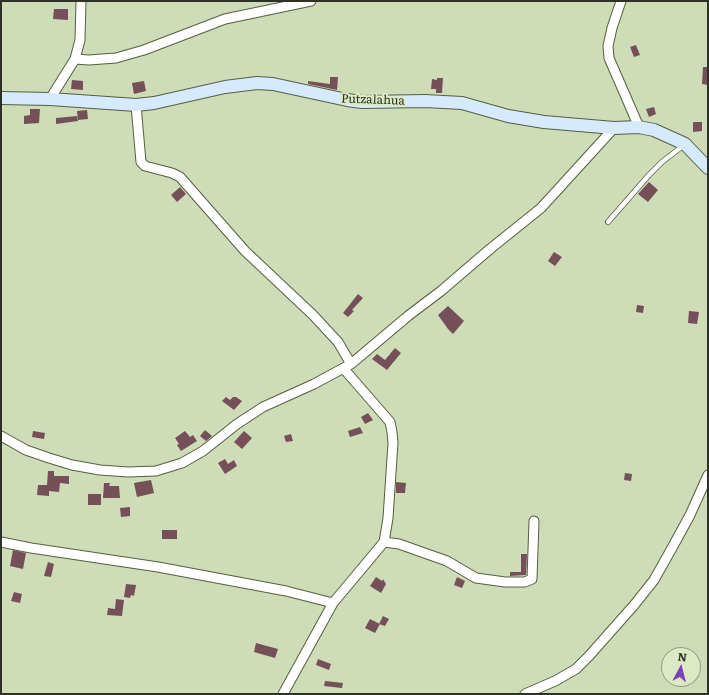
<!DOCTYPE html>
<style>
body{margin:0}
#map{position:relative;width:709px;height:695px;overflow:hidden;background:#cedcb7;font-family:Literata,serif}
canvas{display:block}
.frame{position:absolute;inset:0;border:2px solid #2d3224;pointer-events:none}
.north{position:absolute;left:661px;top:647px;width:40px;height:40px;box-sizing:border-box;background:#dbe9c4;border:1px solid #95a084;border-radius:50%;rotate:7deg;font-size:11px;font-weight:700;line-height:16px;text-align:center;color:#2d3224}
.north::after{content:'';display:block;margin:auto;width:14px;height:18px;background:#7e42b8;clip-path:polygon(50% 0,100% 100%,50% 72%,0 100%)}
</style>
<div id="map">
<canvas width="709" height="695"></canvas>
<div class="frame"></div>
<div class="north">N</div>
</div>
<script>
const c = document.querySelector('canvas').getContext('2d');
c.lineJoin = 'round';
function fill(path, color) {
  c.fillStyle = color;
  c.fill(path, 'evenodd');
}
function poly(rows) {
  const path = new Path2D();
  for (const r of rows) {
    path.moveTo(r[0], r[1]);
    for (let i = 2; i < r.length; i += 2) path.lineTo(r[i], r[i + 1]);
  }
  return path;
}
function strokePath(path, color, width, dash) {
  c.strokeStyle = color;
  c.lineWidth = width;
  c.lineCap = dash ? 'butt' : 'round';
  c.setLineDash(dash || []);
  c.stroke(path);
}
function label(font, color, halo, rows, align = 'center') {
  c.font = font + ' Literata,serif';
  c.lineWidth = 4;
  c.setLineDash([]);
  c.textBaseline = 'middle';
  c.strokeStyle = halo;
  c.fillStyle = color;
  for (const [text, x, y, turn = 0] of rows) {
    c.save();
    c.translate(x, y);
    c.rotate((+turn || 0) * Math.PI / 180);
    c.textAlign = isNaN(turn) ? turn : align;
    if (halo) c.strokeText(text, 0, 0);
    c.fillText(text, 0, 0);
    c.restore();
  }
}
const building = poly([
 [54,9,68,9,68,20,53,19],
 [636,45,640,55,634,57,630,47],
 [703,67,708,67,708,85,702,84],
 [330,77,338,77,337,90,308,84,308,81,330,84],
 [437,78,443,78,442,93,436,93,436,89,431,89,432,79,437,80],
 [72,80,83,81,83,90,71,89],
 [144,81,146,91,134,94,132,83],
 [654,107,656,114,649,117,646,109],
 [30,109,40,109,39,123,24,124,24,116,30,115],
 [87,110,88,119,78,120,77,111],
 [77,116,78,121,56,124,56,118],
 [693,122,702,122,702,131,693,132],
 [649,182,658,190,648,202,638,194],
 [180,187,186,194,177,202,171,195],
 [554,252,562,257,555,266,548,261],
 [358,294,363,298,352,310,354,311,348,317,343,313],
 [637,305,644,306,643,313,636,312],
 [448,306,464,321,453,334,448,329,438,315],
 [689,311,699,312,697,324,688,323],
 [395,348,401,353,387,370,372,359,377,354,385,360],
 [226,397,230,400,233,397,236,397,242,401,234,410,222,401],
 [368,413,373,420,365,424,361,417],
 [360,427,363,433,350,437,348,431],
 [205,430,212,436,206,441,200,436],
 [33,431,45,433,44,439,32,437],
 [185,431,190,437,193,435,197,441,181,451,177,445,179,444,175,438],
 [244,431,252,438,242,449,234,442],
 [291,434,293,441,286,442,284,436],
 [225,459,228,464,234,460,237,466,225,474,218,463],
 [48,471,54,471,54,476,69,476,69,484,60,483,59,492,49,491,49,496,37,495,38,485,47,485],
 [625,473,632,474,631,481,624,480],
 [151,480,154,493,137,497,134,483],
 [396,482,406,483,405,493,396,493],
 [104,483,110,483,109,486,119,486,120,498,103,498],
 [88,494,101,494,101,505,88,505],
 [130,507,130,516,121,517,120,508],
 [162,530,177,530,177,539,162,539],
 [13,550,26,553,23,569,10,566],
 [521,554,527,554,526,575,510,576,510,572,521,572],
 [48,562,54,564,51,577,44,576],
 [376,577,382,581,383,579,386,584,381,593,370,586],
 [457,577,465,581,462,588,454,585],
 [126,584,136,585,134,596,131,595,130,598,124,597],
 [14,592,22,594,20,603,11,601],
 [116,599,124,600,122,616,107,615,108,608,115,609],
 [383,616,389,619,385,626,379,624],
 [370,619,380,624,375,633,365,628],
 [256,643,278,649,275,658,254,652],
 [318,659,331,664,329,670,316,665],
 [325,681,343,683,342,688,324,686]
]);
const lane = poly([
 [608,222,649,175,662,162,684,145]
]);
const street = poly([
 [621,1,612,28,608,46,609,58,639,127],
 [75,59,89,60,116,58,144,50,225,19,311,1],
 [50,99,75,59,80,40,81,1],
 [136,105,141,162,145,166,172,173,180,177,245,251,313,315,338,342,351,364],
 [1,436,26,450,49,458,72,465,100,470,128,472,156,471,182,463,203,451,237,424,263,407,314,384,351,364,408,316,441,291,490,249,541,208,614,128],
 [1,542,31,548,158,567,286,591,333,603],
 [384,542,399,544,447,561,476,578,505,582,525,582,532,579,534,521],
 [283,694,333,603,384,542,388,518,393,443,392,432,390,422,344,369],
 [525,694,555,681,576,669,589,656,635,604,654,580,672,548,690,515,708,475]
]);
const secondary = poly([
 [1,98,50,99,136,105,154,103,225,87,257,83,273,84,347,100,362,102,425,101,462,103,508,116,544,122,614,128,639,127,654,130,685,144,708,168]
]);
const streetNames = [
 ["Putzalahua",373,100,2]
];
fill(building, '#755059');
strokePath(lane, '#545f3f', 6);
strokePath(street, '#545f3f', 11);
strokePath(secondary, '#545f3f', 14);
strokePath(lane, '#fff', 4.5);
strokePath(street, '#fff', 9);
strokePath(secondary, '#d5ebfd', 12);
label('12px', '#2d3224', '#dbe9c4', streetNames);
</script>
